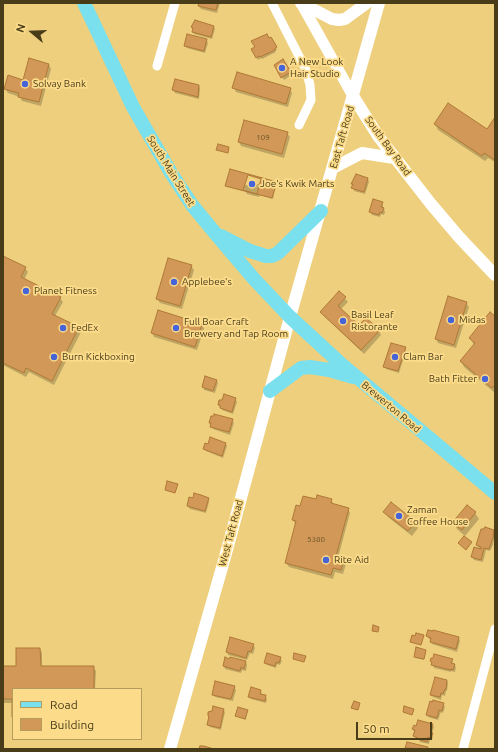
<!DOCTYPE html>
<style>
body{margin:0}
#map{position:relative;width:498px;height:752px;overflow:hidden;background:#eecf7d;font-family:Ubuntu,sans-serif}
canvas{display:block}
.frame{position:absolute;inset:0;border:4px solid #483c19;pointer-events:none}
.legend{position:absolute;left:12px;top:688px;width:130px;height:52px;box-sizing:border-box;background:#fcdc8a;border:1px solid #b49c5d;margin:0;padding:5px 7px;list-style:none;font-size:12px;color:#483c19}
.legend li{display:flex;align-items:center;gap:8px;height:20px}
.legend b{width:20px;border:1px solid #b49c5d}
.north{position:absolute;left:12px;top:12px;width:40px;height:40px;-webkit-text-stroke:3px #fcdc8a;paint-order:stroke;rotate:289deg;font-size:11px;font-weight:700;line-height:16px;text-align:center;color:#483c19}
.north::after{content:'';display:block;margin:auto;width:14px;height:18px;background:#483c19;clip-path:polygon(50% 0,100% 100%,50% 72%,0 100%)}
.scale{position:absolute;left:356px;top:722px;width:76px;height:18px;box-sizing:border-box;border:2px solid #483c19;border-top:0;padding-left:5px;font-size:12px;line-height:14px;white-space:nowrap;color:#483c19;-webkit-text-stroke:3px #fcdc8a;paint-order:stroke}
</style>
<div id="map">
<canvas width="498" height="752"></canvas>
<div class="frame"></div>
<ul class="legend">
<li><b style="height:5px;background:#7ae0ed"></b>Road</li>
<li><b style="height:11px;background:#d19857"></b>Building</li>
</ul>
<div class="north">N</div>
<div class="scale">50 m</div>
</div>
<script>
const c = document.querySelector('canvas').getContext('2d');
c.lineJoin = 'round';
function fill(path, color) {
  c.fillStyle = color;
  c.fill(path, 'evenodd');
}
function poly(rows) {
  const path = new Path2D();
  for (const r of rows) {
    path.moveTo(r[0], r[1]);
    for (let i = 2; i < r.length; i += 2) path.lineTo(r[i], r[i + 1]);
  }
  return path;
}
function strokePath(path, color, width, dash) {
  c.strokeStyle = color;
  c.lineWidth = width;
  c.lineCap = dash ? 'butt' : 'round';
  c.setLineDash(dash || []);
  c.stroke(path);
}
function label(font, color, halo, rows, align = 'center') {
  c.font = font + ' Ubuntu,sans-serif';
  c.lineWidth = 3.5;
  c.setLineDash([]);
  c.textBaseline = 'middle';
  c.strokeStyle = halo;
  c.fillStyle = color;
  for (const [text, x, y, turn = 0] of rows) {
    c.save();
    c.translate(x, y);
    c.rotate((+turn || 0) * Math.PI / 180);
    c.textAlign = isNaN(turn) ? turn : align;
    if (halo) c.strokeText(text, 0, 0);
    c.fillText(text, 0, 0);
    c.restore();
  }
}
const shadow = poly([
 [200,3,220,3,217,13,201,9,199,6],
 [192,27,214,27,215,29,212,39,194,34],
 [271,38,277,50,275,51,276,52,262,59,261,58,258,60,253,49],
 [206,40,208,43,205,53,187,48,185,46],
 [283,60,292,75,284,80,275,65],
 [49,65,51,69,41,106,22,101,20,97,8,93,5,89,24,81],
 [199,86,200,89,199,99,175,93,173,90],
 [234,88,290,89,292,93,288,107,236,92],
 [495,119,495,162,488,158,485,161,438,130,435,124,487,130],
 [287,133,290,137,284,158,241,146,239,142],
 [368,179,369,182,365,194,354,191,352,184],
 [276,183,273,199,260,195,259,197,247,194,244,189,243,191,227,186],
 [382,203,385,212,384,215,381,214,380,217,372,215,370,212],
 [3,257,25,268,28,272,24,280,60,298,63,302,55,316,79,328,81,332,54,385,29,372,26,377,3,365],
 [191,266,194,270,182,309,160,303,157,299],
 [339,292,348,302,341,309,359,326,379,331,381,335,364,354,324,316,321,312],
 [466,303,469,307,456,348,438,343,436,339],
 [495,317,495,393,464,367,461,361,474,345,470,338],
 [202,324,204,329,197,350,154,337,152,333],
 [405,348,406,351,399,373,386,369,385,367],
 [216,380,218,383,215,393,204,390,203,387],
 [235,399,237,402,233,414,222,410,219,405],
 [232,420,234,423,230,435,213,429,210,422],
 [225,443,227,446,223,458,206,451,204,449,208,445],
 [208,499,209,502,206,513,190,509,188,506],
 [331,500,334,505,348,509,350,513,338,558,344,560,346,564,343,574,335,572,333,579,289,567,286,563,295,524,293,519,301,507],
 [467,506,475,513,479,519,465,536,457,529,454,523],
 [384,512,415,522,418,528,412,536,388,517],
 [493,531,495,533,493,545,490,551,486,550,483,562,474,560,472,557,480,550,477,545],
 [427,636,459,638,460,641,457,652,432,644,431,642,431,640,429,639],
 [253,645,255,648,253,654,250,653,247,660,228,655,227,652],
 [40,649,42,653,42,667,93,667,96,671,95,689,13,689,13,717,13,703,3,703,3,667,17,667],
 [426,651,424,660,416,658,415,657],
 [230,658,246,662,247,665,246,671,242,670,241,673,225,669,224,666],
 [280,658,282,661,280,665,277,664,276,668,267,665,265,663],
 [452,660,453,664,456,667,455,672,451,671,451,672,434,668,431,661],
 [447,681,448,683,447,691,446,691,445,696,442,695,441,700,433,697,431,695],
 [234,687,236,690,233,701,215,697,213,694],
 [261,691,262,695,265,696,267,699,266,703,251,699,249,697],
 [434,703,443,704,445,707,443,713,441,712,438,720,428,717,427,715],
 [223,710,225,712,221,730,210,727,208,725],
 [247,711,246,720,236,716],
 [432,725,434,727,432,734,433,736,432,740,430,739,429,744,420,742,419,740,416,739,413,729],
 [408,743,428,748,428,749,407,749]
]);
const building = poly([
 [199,3,218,3,216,10,198,6,199,3],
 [195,20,214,26,211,37,192,32,193,28,191,27,195,20],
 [187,34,207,39,204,51,184,46,187,34],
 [267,34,269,38,271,37,277,47,275,48,275,50,260,57,259,56,256,58,251,49,255,47,251,41,267,34],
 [29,58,49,64,39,102,18,97,19,93,4,89,8,75,23,80,29,58],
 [283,59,291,72,281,78,274,65,283,59],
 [237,72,291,88,286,104,232,88,237,72],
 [175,79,199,85,198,97,172,90,175,79],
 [448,103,487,129,495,117,495,160,484,153,482,156,434,124,448,103],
 [244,120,288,132,282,154,238,142,244,120],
 [218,144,229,147,228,153,216,150,218,144],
 [230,169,277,182,272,198,225,186,230,169],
 [356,174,368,178,364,192,351,188,353,184,351,184,356,174],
 [248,175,261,179,257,194,243,190,248,175],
 [373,199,383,202,381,207,384,208,382,213,380,212,379,215,369,212,373,199],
 [3,256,26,267,21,277,61,297,52,314,79,327,52,381,26,368,24,373,3,363,3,256],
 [168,258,192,265,180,306,156,299,168,258],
 [339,291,346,297,338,306,359,325,366,318,380,330,361,350,320,312,339,291],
 [448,296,467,302,454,345,435,339,448,296],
 [158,310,202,324,195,347,151,333,158,310],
 [490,312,495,316,495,385,492,388,460,361,475,343,469,338,490,312],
 [391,343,406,347,398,371,383,367,391,343],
 [205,376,217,380,213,391,202,387,205,376],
 [224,394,236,398,232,412,220,408,220,405,218,405,219,400,222,400,224,394],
 [214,414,233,419,229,432,210,427,211,423,209,423,211,416,214,416,214,414],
 [210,437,226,443,222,456,203,449,205,443,208,444,210,437],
 [167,481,178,484,175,493,165,490,167,481],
 [194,493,201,495,209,498,205,511,187,506,189,497,193,498,194,493],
 [317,495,332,499,331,503,349,508,336,556,344,559,341,570,333,568,331,575,285,563,296,521,292,520,296,505,300,506,303,496,316,499,317,495],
 [391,502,416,522,408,531,383,512,391,502],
 [467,505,476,512,462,530,452,523,467,505],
 [485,527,494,530,493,535,494,535,489,549,484,548,481,560,471,557,474,547,481,549,481,547,476,545,477,542,481,529,484,529,485,527],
 [464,536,472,542,466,550,458,543,464,536],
 [373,625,379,627,378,632,372,631,373,625],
 [428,630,433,631,433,630,459,637,456,649,430,642,431,638,426,636,428,630],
 [416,633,424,635,421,645,410,642,412,635,415,636,416,633],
 [230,637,254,644,251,652,248,651,246,658,226,652,230,637],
 [416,647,426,650,424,659,414,657,416,647],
 [16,648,40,648,41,666,94,666,94,689,13,689,13,717,12,717,12,699,3,699,3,666,16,666,16,648],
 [267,653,281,657,279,663,276,662,275,666,264,663,267,653],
 [294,653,306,656,304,662,293,659,294,653],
 [434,654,453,659,451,663,455,664,453,670,450,669,450,670,431,665,432,662,430,661,431,658,433,658,434,654],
 [225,657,229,659,230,657,246,661,244,669,241,667,240,671,223,666,225,657],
 [435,677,447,680,446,689,445,689,443,694,441,693,440,697,430,695,435,677],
 [215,681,235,686,231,699,212,695,215,681],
 [251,687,261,690,260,694,266,695,265,701,248,697,251,687],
 [433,700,444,703,442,711,439,710,437,718,426,715,430,701,433,702,433,700],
 [354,701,360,703,358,710,351,708,354,701],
 [213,706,224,709,220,728,207,725,209,716,208,716,208,712,212,711,213,706],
 [404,706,414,709,412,715,403,712,404,706],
 [238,707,248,710,245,719,235,716,238,707],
 [418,720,433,724,431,732,433,733,431,738,428,737,427,742,418,739,418,738,413,736,415,730,412,729,414,725,416,726,418,720],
 [407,742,428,747,428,749,405,748,407,742],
 [200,746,204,746,214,749,199,749,200,746]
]);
const minor = poly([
 [272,3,306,70,310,85,311,100,299,125],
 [157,66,175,3],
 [463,749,495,629]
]);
const tertiary = poly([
 [301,3,353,96]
]);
const secondary = poly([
 [301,3,332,19,339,20,345,19,367,3],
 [353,96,378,136,431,204,459,237,495,275],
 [333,168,362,153,394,158],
 [170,749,225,557,290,317,379,3]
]);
const primary = poly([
 [84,3,133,107,171,173,192,205,215,233,254,279,290,317,340,363,495,493],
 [221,236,250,251,266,256,272,256,278,253,321,211],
 [270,391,301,368,310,367,329,370,353,377]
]);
const markers = [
 [282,68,4,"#4663d7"],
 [25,84,4,"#4663d7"],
 [252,184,4,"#4663d7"],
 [174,282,4,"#4663d7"],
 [26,291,4,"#4663d7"],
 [451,320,4,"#4663d7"],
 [343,321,4,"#4663d7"],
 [63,328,4,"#4663d7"],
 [176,328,4,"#4663d7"],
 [54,357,4,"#4663d7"],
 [395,357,4,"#4663d7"],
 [485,379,4,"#4663d7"],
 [399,516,4,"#4663d7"],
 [326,560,4,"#4663d7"]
];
const numberNames = [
 ["109",263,137],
 ["5380",316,539]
];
const poiNames = [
 ["A New Look",290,62],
 ["Hair Studio",290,74],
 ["Solvay Bank",33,84],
 ["Joe's Kwik Marts",260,184],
 ["Applebee's",182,282],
 ["Planet Fitness",34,291],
 ["Basil Leaf",351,315],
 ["Ristorante",351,327],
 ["Midas",459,320],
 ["Full Boar Craft",184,322],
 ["Brewery and Tap Room",184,334],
 ["FedEx",71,328],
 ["Burn Kickboxing",62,357],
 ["Clam Bar",403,357],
 ["Bath Fitter",477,379,"right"],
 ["Zaman",407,510],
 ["Coffee House",407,522],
 ["Rite Aid",334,560]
];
const streetNames = [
 ["East Taft Road",342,137,-74],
 ["South Bay Road",388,146,54],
 ["South Main Street",171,171,58],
 ["Brewerton Road",391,407,40],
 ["West Taft Road",231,533,-75]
];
fill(shadow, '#0003');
fill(building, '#d19857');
strokePath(building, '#af7936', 1);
strokePath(minor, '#fff', 9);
strokePath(tertiary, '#fff', 11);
strokePath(secondary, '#fff', 12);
strokePath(primary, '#7ae0ed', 14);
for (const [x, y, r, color] of markers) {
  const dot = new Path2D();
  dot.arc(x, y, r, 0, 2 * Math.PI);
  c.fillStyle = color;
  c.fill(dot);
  strokePath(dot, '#fcdc8a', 1.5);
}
label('8px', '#6a5328', null, numberNames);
label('10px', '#483c19', '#fcdc8a', poiNames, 'left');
label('10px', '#483c19', '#fcdc8a', streetNames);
</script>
